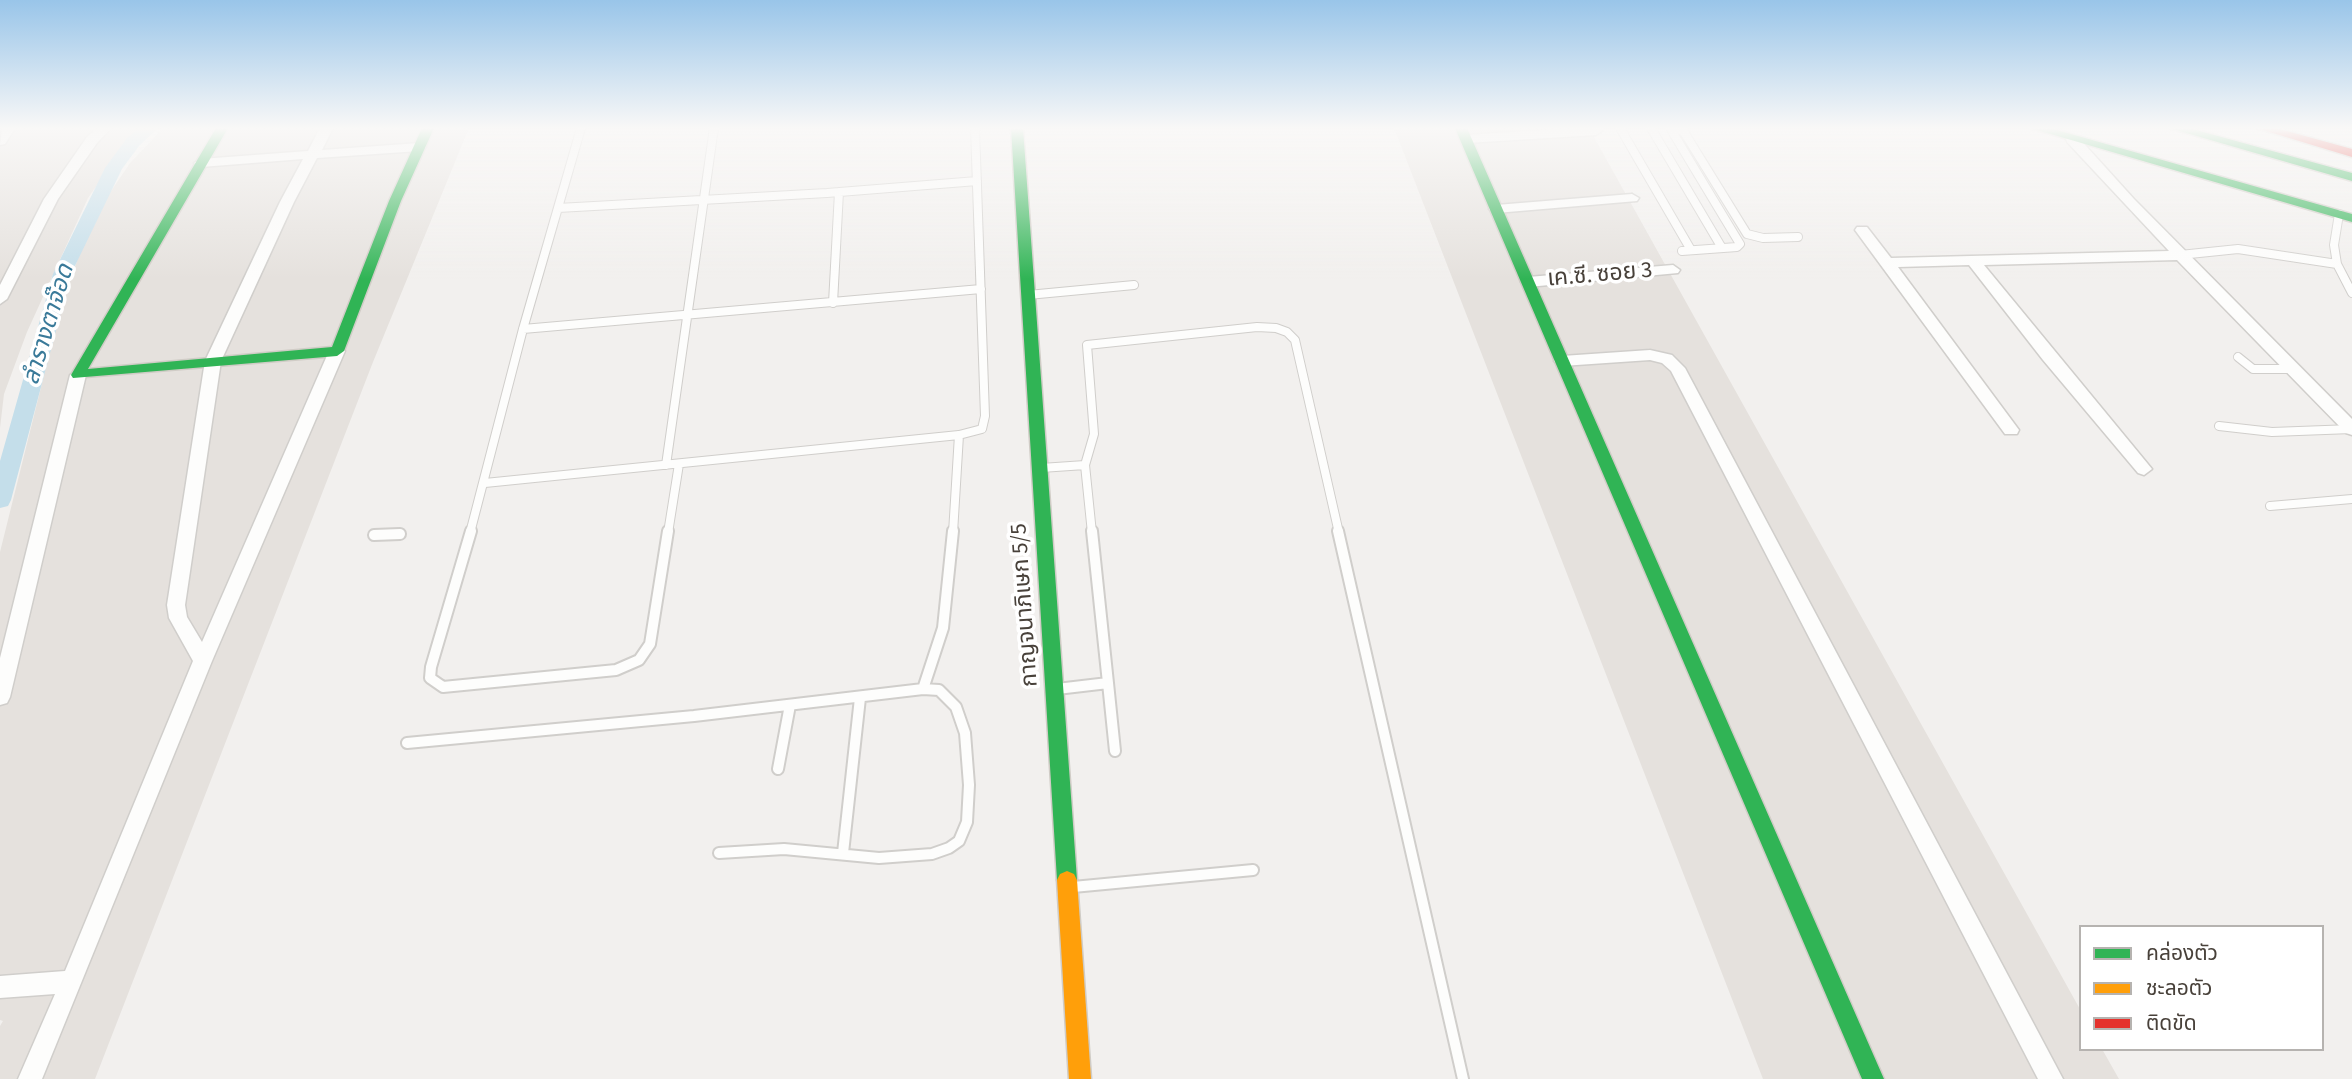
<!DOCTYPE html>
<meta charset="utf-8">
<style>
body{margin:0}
#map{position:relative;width:2352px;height:1079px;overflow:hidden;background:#f2f0ee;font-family:"Source Sans 3","Noto Sans Thai",sans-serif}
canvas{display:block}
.legend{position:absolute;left:2079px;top:925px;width:245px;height:126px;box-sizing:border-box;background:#fff;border:2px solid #b6b3b0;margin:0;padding:9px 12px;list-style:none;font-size:21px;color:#48413a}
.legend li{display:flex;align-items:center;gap:14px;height:35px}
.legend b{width:35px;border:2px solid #b6b3b0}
</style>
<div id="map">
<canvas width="2352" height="1079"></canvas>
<ul class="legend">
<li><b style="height:9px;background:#30b455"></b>คล่องตัว</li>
<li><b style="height:9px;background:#ff9f0a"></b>ชะลอตัว</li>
<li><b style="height:9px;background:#e5322d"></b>ติดขัด</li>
</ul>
</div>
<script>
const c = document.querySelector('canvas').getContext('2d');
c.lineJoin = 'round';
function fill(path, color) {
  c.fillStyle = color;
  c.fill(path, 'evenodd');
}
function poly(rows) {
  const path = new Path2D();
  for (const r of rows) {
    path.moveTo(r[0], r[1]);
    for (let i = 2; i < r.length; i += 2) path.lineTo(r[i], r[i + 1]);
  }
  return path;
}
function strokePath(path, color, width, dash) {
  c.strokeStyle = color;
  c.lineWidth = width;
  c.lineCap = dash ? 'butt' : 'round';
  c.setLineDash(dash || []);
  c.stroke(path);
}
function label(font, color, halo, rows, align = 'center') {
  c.font = font + ' "Source Sans 3","Noto Sans Thai",sans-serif';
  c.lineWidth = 7;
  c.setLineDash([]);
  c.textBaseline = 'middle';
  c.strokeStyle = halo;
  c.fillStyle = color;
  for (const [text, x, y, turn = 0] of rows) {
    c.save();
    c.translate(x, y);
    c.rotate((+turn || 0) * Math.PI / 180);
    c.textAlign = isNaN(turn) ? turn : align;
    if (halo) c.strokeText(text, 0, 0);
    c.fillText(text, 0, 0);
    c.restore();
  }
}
const residential = poly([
 [0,128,142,128,131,137,88,198,27,332,4,394,0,428],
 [163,128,469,128,373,362,95,1079,0,1079,0,1026,3,1021,0,1020,0,552,61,307,78,258,109,194,130,163],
 [1394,128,1589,128,2081,1011,2081,1049,2102,1049,2119,1079,1763,1079]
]);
const canal = poly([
 [139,128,158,128,139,146,122,169,71,274,11,500,8,506,0,508,0,461,53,274,105,168,127,138,139,128]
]);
const laneFar1 = poly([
 [1620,128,1691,250],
 [1651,128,1722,248],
 [1670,128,1740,244,1737,247,1682,251],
 [1677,128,1684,132,1747,234,1763,238,1798,237],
 [558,208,827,193,977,181],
 [2339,214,2334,245,2337,264,2352,293],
 [2180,255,2238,249,2337,264],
 [1028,295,1134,285],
 [833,303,839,192],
 [523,329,981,289],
 [2238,357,2253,369,2292,369],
 [2219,426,2272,432,2352,429],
 [666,465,714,128],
 [1085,465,1094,434,1087,345,1257,327,1276,328,1287,332,1295,340,1339,533],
 [1041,468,1085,465,1092,533],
 [485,483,959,435,982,429,985,416,975,128],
 [2270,506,2352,499],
 [470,533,523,329,581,128],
 [668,533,679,464],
 [953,533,959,435]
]);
const lane = poly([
 [471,531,431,667,430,678,443,687,616,670,639,660,650,644,668,531],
 [1338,531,1463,1079],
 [374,535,400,534],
 [1108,683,1115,751],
 [923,689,943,628,953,531],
 [1057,689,1108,683,1092,531],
 [407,743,694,716,923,689,939,690,956,707,965,733,969,785,967,822,959,841,949,848,932,854,879,858,784,849,719,853],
 [778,769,790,705],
 [843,853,860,698],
 [1073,887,1253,870]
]);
const street = poly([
 [2,128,15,128,5,144,0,145,2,128],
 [97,128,111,128,97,143,58,199,7,299,0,304,0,285,44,199,87,137,97,128],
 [320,128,333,128,322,150,419,143,426,147,419,151,317,158,294,202,221,361,185,605,187,617,202,642,329,351,337,346,345,351,212,661,42,1079,18,1079,55,994,0,998,0,976,65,971,193,661,169,618,167,605,205,361,280,202,303,159,201,167,194,163,201,159,308,151,320,128],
 [1575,128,1601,128,1602,131,1596,135,1466,143,1460,139,1466,135,1575,128],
 [2072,135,2077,136,2134,199,2352,419,2352,435,2346,433,2177,260,1984,265,2152,469,2144,475,2138,473,2043,360,1969,265,1898,267,2019,430,2017,434,2005,434,1855,230,1857,227,1867,227,1891,258,2169,251,2067,142,2066,139,2072,135],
 [1632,194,1639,198,1637,201,1496,213,1489,209,1496,205,1632,194],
 [1673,265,1680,270,1678,273,1528,287,1521,282,1528,277,1673,265],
 [1650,350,1672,355,1685,368,2063,1079,2038,1079,1671,371,1662,363,1650,360,1562,366,1554,361,1562,356,1650,350],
 [78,370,86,375,10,697,7,703,0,705,0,658,70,375,78,370]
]);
const fast = poly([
 [216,128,228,128,88,369,332,347,389,201,422,128,434,128,401,201,344,351,337,356,73,378,71,375,216,128],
 [1011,128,1023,128,1077,880,1074,886,1067,889,1060,886,1057,880,1011,128],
 [1455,128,1467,128,1884,1079,1862,1079,1455,128],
 [2030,128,2050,128,2352,214,2352,222,2030,128],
 [2169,128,2189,128,2352,173,2352,181,2169,128]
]);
const slow = poly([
 [1067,871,1074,874,1077,880,1091,1079,1069,1079,1057,880,1060,874,1067,871]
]);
const jam = poly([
 [2256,128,2276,128,2352,149,2352,157,2256,128]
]);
const streetNames = [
 ["เค.ซี. ซอย 3",1600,276,-5],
 ["กาญจนาภิเษก 5/5",1026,605,-94]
];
const waterNames = [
 ["ลำรางตาจ๊อด",50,325,-73]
];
fill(residential, '#e5e1dd');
fill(canal, '#c4deea');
strokePath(laneFar1, '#d0cecb', 10);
strokePath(lane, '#d0cecb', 14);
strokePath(street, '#d0cecb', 3);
strokePath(fast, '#d0ccc6', 3);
strokePath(slow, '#d0ccc6', 3);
strokePath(jam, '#d0ccc6', 3);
strokePath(laneFar1, '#fdfdfc', 8);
strokePath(lane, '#fdfdfc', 10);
fill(street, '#fdfdfc');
fill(fast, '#30b455');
fill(slow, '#ff9f0a');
fill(jam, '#e5322d');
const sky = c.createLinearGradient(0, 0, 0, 279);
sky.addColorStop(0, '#99c5e9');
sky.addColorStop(0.46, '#f9f8f7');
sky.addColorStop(1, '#f9f8f700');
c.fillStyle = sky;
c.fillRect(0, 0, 2352, 279);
label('23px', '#48413a', '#fff', streetNames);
label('italic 24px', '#3a7a99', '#fff', waterNames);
</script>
